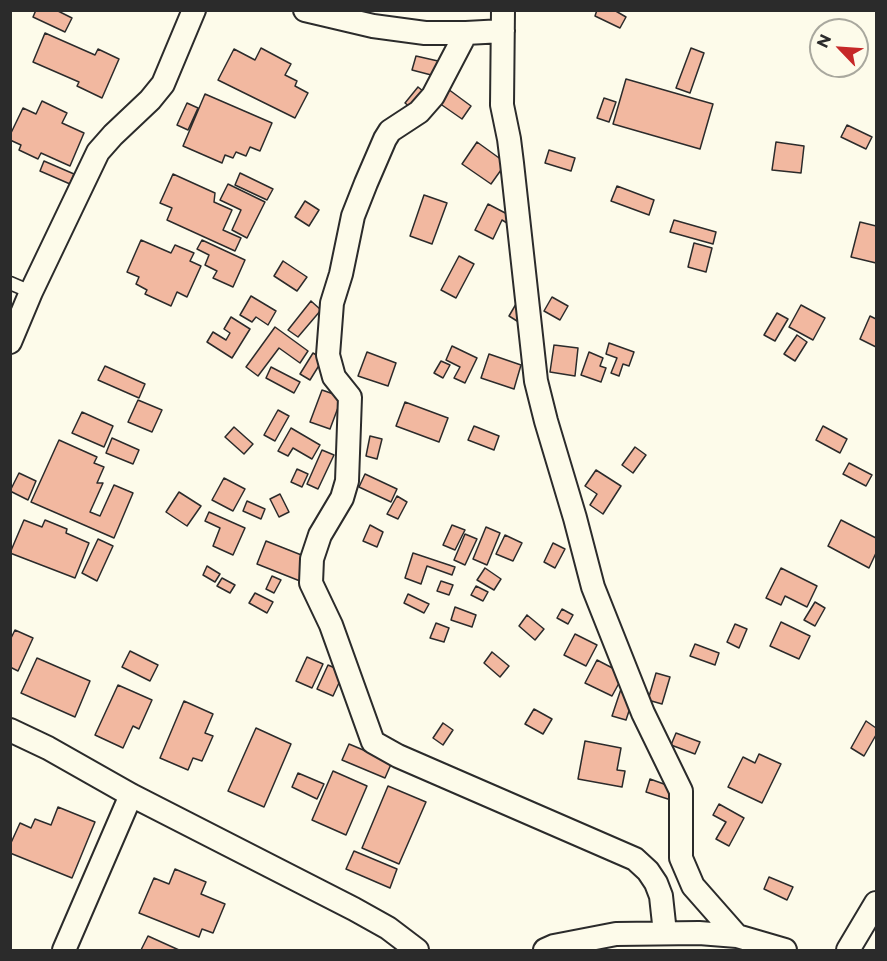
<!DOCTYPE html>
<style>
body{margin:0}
#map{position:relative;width:887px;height:961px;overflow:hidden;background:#fdfbea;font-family:Montserrat,sans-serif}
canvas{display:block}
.frame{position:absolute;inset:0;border:12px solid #2b2b2b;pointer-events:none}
.north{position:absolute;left:809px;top:18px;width:60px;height:60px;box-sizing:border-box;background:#fdfbea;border:2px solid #a9a89e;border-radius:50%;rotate:295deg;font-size:16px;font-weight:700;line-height:24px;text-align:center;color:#2b2b2b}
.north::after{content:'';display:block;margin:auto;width:21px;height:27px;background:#c62828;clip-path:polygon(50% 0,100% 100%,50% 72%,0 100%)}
</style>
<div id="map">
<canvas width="887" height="961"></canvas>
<div class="frame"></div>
<div class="north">N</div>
</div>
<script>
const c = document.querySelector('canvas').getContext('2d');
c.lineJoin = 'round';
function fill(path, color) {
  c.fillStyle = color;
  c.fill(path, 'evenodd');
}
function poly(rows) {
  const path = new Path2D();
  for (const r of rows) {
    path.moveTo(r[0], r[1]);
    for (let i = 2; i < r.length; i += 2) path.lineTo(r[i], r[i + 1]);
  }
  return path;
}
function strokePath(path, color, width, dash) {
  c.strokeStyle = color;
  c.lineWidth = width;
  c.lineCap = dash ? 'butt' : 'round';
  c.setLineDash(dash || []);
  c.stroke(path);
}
const building = poly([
 [36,10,56,10,72,18,65,32,33,17,36,10],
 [597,10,614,10,626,17,620,28,595,16,597,10],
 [45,33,95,55,98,49,119,59,102,98,77,86,79,82,33,62,45,33],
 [261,48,291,64,285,75,297,81,295,86,308,93,295,118,218,80,234,49,255,60,261,48],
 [691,48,704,53,690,93,676,88,691,48],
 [416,56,438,61,435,76,412,70,416,56],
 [626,79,713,104,700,149,613,124,626,79],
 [418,87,428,95,415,111,405,103,418,87],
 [448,89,471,106,462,119,439,103,448,89],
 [205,94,272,123,260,151,250,147,246,156,236,152,233,158,225,155,222,163,183,146,205,94],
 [604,98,616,102,609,122,597,118,604,98],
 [42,101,67,113,62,123,84,133,70,166,41,153,38,159,19,150,21,145,10,140,10,135,23,108,36,114,42,101],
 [187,103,198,108,188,130,177,125,187,103],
 [847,125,872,137,866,149,841,137,847,125],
 [477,142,506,163,491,184,462,164,477,142],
 [776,142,804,146,801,173,772,170,776,142],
 [549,150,575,158,571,171,545,163,549,150],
 [44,161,74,174,70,184,40,171,44,161],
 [240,173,273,189,267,200,235,185,240,173],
 [173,174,215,193,214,202,232,210,223,230,241,238,235,251,167,220,172,208,160,203,173,174],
 [228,184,265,202,247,238,232,230,241,210,220,200,228,184],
 [617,186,654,200,649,215,611,201,617,186],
 [424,195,447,203,432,244,410,236,424,195],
 [305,201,319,210,309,226,295,217,305,201],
 [488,204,511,216,507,223,502,220,493,239,475,230,488,204],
 [674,220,716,232,713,244,670,232,674,220],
 [860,222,876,226,876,263,851,257,860,222],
 [141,240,171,253,175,245,194,253,190,261,201,266,187,297,177,292,171,306,145,294,147,290,136,284,139,277,127,272,141,240],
 [202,240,245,260,233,287,213,278,217,271,205,265,209,255,197,249,202,240],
 [694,243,712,248,706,272,688,267,694,243],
 [459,256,474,264,456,298,441,290,459,256],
 [283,261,307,277,297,291,274,276,283,261],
 [251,296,276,311,268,325,256,317,252,322,240,315,251,296],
 [552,297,568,306,560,320,544,311,552,297],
 [311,301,321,310,298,337,288,330,311,301],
 [516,304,525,308,517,321,509,316,516,304],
 [801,305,825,318,813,340,789,327,801,305],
 [777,313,788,319,775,341,764,335,777,313],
 [870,316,876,319,876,347,860,339,870,316],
 [231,317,250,329,232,358,207,342,213,332,226,340,230,333,224,329,231,317],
 [275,327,308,351,300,363,279,348,258,376,246,367,275,327],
 [797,335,807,342,795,361,784,354,797,335],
 [609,343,634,352,629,366,623,364,619,376,611,373,617,358,606,354,609,343],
 [554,345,578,348,575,376,550,372,554,345],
 [452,346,477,358,465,383,454,378,460,367,446,360,452,346],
 [367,352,396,363,388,386,358,376,367,352],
 [589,352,603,358,600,366,606,368,601,382,581,375,589,352],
 [313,353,323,359,310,380,300,374,313,353],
 [489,354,521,365,514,389,481,378,489,354],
 [441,361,450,365,443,378,434,373,441,361],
 [105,366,145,384,139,398,98,380,105,366],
 [271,367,300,382,294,393,266,378,271,367],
 [322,390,342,397,330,429,310,422,322,390],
 [138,400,162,410,152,432,128,422,138,400],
 [405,402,448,418,439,442,396,426,405,402],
 [278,410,289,416,275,441,264,435,278,410],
 [82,412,113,426,104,447,72,433,82,412],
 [474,426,499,436,494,450,468,440,474,426],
 [823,426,847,439,840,453,816,440,823,426],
 [234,427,253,444,244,454,225,437,234,427],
 [291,428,320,445,312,459,293,448,288,456,278,451,291,428],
 [370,436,382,439,377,459,366,456,370,436],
 [112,438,139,450,133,464,106,453,112,438],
 [59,440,97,457,94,463,104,467,97,483,103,483,90,512,100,516,114,485,133,493,114,538,31,502,59,440],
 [635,447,646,455,633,473,622,465,635,447],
 [322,450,334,455,318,489,307,484,322,450],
 [849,463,872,475,866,486,843,474,849,463],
 [297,469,308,474,302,487,291,482,297,469],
 [596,470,621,486,603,514,590,505,597,494,585,486,596,470],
 [19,473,36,481,28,500,10,491,19,473],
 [365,474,397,489,391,502,359,487,365,474],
 [224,478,245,489,233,511,212,500,224,478],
 [179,492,201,506,187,526,166,512,179,492],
 [280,494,289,512,279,517,270,499,280,494],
 [397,496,407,502,398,519,387,514,397,496],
 [247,501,265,509,261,519,243,511,247,501],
 [209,512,245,528,233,555,213,546,220,528,205,521,209,512],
 [24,520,42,527,45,520,67,529,66,533,89,543,75,578,10,553,24,520],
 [841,520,876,538,876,553,869,568,828,546,841,520],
 [370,525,383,532,377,547,363,541,370,525],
 [452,525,465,530,455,550,443,545,452,525],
 [486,527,500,533,487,565,473,559,486,527],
 [465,534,477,539,465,565,454,560,465,534],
 [505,535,522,543,513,561,496,554,505,535],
 [98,539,113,546,97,581,82,573,98,539],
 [266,541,309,558,300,581,257,564,266,541],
 [553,543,565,549,555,568,544,562,553,543],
 [413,553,455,567,452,575,427,566,421,584,405,578,413,553],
 [207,566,220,574,215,582,203,575,207,566],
 [485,568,501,579,494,590,477,580,485,568],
 [781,568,817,586,807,607,785,596,781,605,766,598,781,568],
 [272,576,281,580,274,593,266,589,272,576],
 [222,578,235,585,230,593,217,586,222,578],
 [441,581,453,585,449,595,437,591,441,581],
 [476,586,488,592,483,601,471,595,476,586],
 [255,593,273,602,267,613,249,603,255,593],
 [408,594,429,604,424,613,404,603,408,594],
 [815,602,825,608,815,626,804,620,815,602],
 [455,607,476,615,472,627,451,620,455,607],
 [562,609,573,615,568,624,557,618,562,609],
 [527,615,544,629,535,640,519,626,527,615],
 [781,622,810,636,799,659,770,646,781,622],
 [436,623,449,628,444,642,430,638,436,623],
 [735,624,747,629,739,648,727,642,735,624],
 [15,630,33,638,18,671,10,667,10,640,15,630],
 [575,634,597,645,586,666,564,655,575,634],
 [695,644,719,653,715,665,690,656,695,644],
 [130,651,158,665,150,681,122,667,130,651],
 [492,652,509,666,500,677,484,663,492,652],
 [307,657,323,664,312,688,296,681,307,657],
 [37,658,90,681,75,717,21,693,37,658],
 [597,660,624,674,612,696,585,683,597,660],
 [328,665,344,672,333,696,317,689,328,665],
 [656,673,670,677,662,704,648,700,656,673],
 [118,685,152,700,139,729,133,726,123,748,95,735,118,685],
 [621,689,635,693,626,720,612,716,621,689],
 [184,701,213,714,205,733,213,736,202,761,193,758,188,770,160,758,184,701],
 [534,709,552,719,543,734,525,724,534,709],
 [866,721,876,728,876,735,864,756,851,748,866,721],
 [443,723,453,730,443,745,433,738,443,723],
 [256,728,291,744,264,807,228,791,256,728],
 [676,733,700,742,695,754,671,745,676,733],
 [585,741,621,748,617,770,625,771,622,787,578,779,585,741],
 [349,744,392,762,385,778,342,760,349,744],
 [759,754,781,764,762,803,728,787,743,757,755,763,759,754],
 [333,771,367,786,346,835,312,820,333,771],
 [298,773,324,784,317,799,292,787,298,773],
 [650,779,675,788,671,800,646,792,650,779],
 [388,786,426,802,399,864,362,848,388,786],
 [719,804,744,818,729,846,716,839,726,822,713,815,719,804],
 [58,807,95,822,72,878,10,853,10,845,20,823,31,828,35,819,51,825,58,807],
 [354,851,397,869,390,888,346,869,354,851],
 [175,869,206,882,201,894,225,904,213,933,202,929,199,937,139,913,154,878,169,884,175,869],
 [769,877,793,887,787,900,764,889,769,877],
 [148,936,179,950,141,950,148,936]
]);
const lane = poly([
 [10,283,31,292]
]);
const street = poly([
 [305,10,373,26,425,33,466,33,503,31],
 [503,10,502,105,509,139,512,163,536,381,546,421,575,518,593,587,643,713,681,791,681,858,693,886,737,936],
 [466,33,433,96,419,112,390,131,385,139,366,183,353,216,341,274,332,303,328,355,334,377,350,397,347,481,342,498,320,535,312,559,311,583,331,625,373,742,398,756,635,859,648,871,656,883,661,896,665,933],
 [10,342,31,292,98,152,113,135,150,100,163,84,194,10],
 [10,730,48,748,131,795,354,909,388,928,417,950],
 [64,950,131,795],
 [545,950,554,946,616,934,699,933,737,936,785,950],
 [848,950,876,903]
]);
fill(building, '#f2b8a0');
strokePath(building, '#2b2b2b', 1.5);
strokePath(lane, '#2b2b2b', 15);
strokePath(street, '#2b2b2b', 26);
strokePath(lane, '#fdfbea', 12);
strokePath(street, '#fdfbea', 22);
</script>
